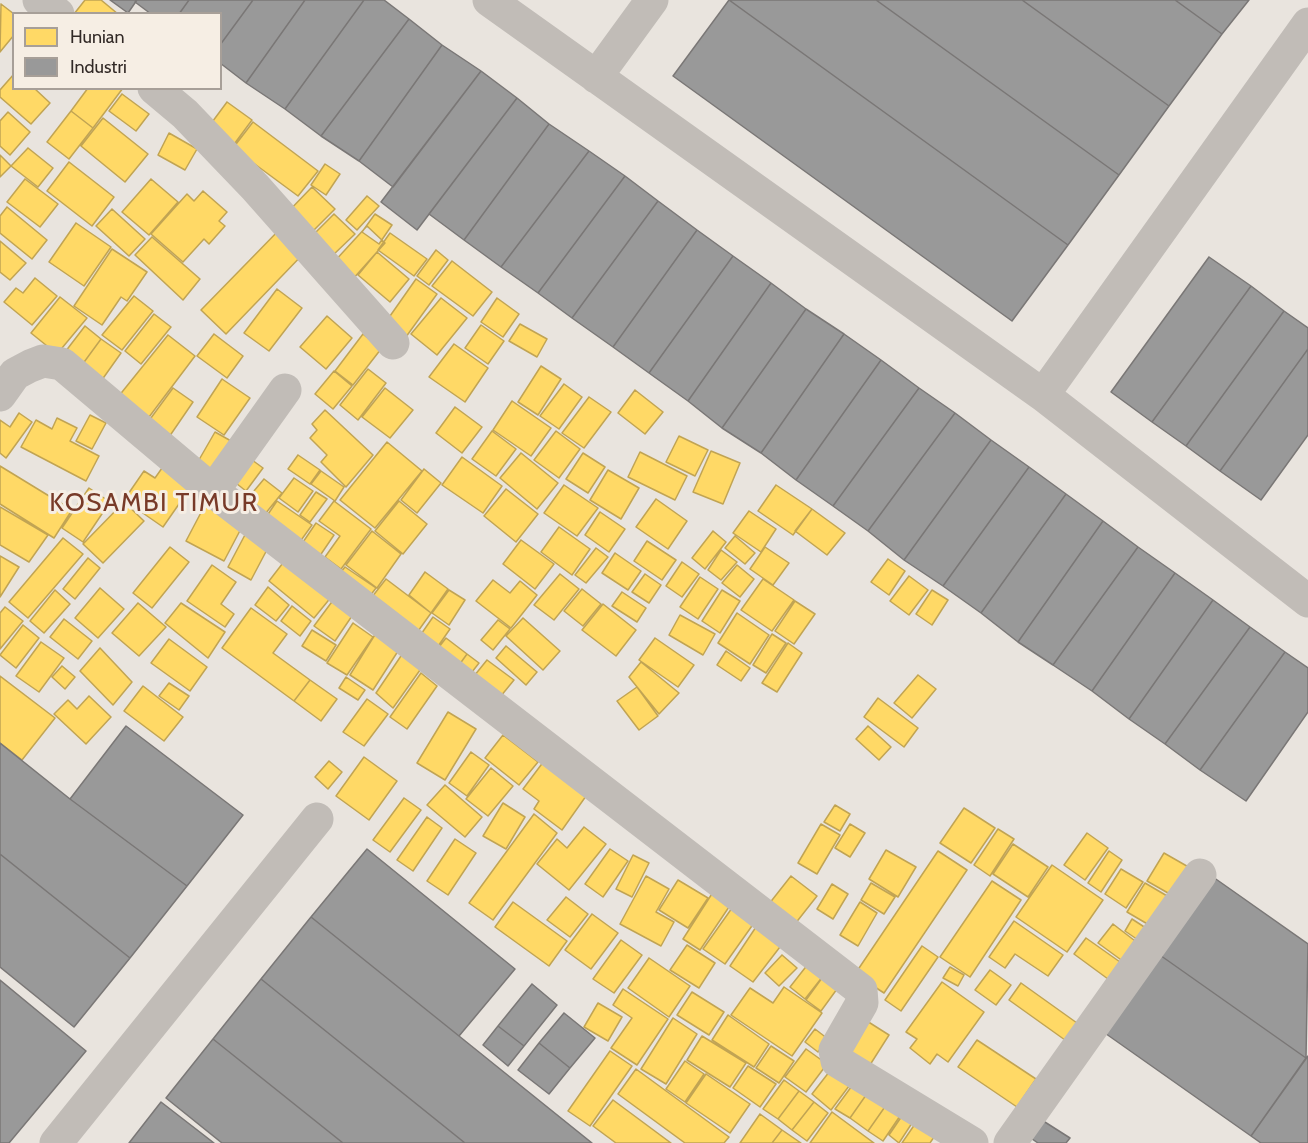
<!DOCTYPE html>
<style>
body{margin:0}
#map{position:relative;width:1308px;height:1143px;overflow:hidden;background:#e9e4de;font-family:Cabin,sans-serif}
canvas{display:block}
.legend{position:absolute;left:12px;top:12px;width:210px;height:78px;box-sizing:border-box;background:#f6eee4;border:2px solid #a79f98;margin:0;padding:8px 10px;list-style:none;font-size:18px;color:#312926}
.legend li{display:flex;align-items:center;gap:12px;height:30px}
.legend b{width:30px;border:2px solid #a79f98}
</style>
<div id="map">
<canvas width="1308" height="1143"></canvas>
<ul class="legend">
<li><b style="height:16px;background:#ffd966"></b>Hunian</li>
<li><b style="height:16px;background:#999"></b>Industri</li>
</ul>
</div>
<script>
const c = document.querySelector('canvas').getContext('2d');
c.lineJoin = 'round';
function fill(path, color) {
  c.fillStyle = color;
  c.fill(path, 'evenodd');
}
function poly(rows) {
  const path = new Path2D();
  for (const r of rows) {
    path.moveTo(r[0], r[1]);
    for (let i = 2; i < r.length; i += 2) path.lineTo(r[i], r[i + 1]);
  }
  return path;
}
function strokePath(path, color, width, dash) {
  c.strokeStyle = color;
  c.lineWidth = width;
  c.lineCap = dash ? 'butt' : 'round';
  c.setLineDash(dash || []);
  c.stroke(path);
}
function label(font, color, halo, rows, align = 'center') {
  c.font = font + ' Cabin,sans-serif';
  c.lineWidth = 6;
  c.setLineDash([]);
  c.textBaseline = 'middle';
  c.strokeStyle = halo;
  c.fillStyle = color;
  for (const [text, x, y, turn = 0] of rows) {
    c.save();
    c.translate(x, y);
    c.rotate((+turn || 0) * Math.PI / 180);
    c.textAlign = isNaN(turn) ? turn : align;
    if (halo) c.strokeText(text, 0, 0);
    c.fillText(text, 0, 0);
    c.restore();
  }
}
const homes = poly([
 [85,0,101,0,118,14,74,14,85,0],
 [1,4,14,14,14,35,0,52,1,4],
 [14,74,14,88,34,88,50,103,31,124,0,97,0,90,14,74],
 [88,88,123,88,93,128,71,111,88,88],
 [122,94,149,114,136,131,109,111,122,94],
 [227,102,252,120,232,147,207,129,227,102],
 [71,111,93,128,69,159,47,142,71,111],
 [8,112,30,132,10,155,0,146,0,121,8,112],
 [103,118,148,154,125,182,81,146,103,118],
 [253,122,318,171,298,196,233,148,253,122],
 [169,133,197,149,185,170,158,155,169,133],
 [28,148,53,168,38,187,11,166,28,148],
 [0,155,11,166,0,177,0,155],
 [69,162,114,197,92,226,47,191,69,162],
 [325,164,340,174,326,195,311,185,325,164],
 [25,179,58,204,40,227,7,202,25,179],
 [151,179,178,202,149,235,122,212,151,179],
 [312,187,335,209,307,237,284,216,312,187],
 [203,191,227,212,219,221,225,226,209,244,204,239,183,262,151,234,187,194,194,201,203,191],
 [367,196,379,206,357,230,346,220,367,196],
 [7,207,47,240,32,259,0,233,0,216,7,207],
 [112,209,145,239,129,256,96,226,112,209],
 [334,214,355,234,331,257,311,237,334,214],
 [375,214,392,225,379,244,362,232,375,214],
 [76,223,111,247,84,286,49,262,76,223],
 [283,226,307,250,226,334,201,310,283,226],
 [367,226,385,243,352,280,333,263,367,226],
 [390,233,427,259,414,276,378,250,390,233],
 [152,237,200,279,183,300,135,255,152,237],
 [0,241,26,263,10,280,0,272,0,241],
 [112,249,147,272,127,301,121,297,102,325,74,306,112,249],
 [436,250,448,260,429,285,417,276,436,250],
 [377,252,409,279,390,302,358,275,377,252],
 [452,261,492,292,473,316,432,286,452,261],
 [35,278,57,296,32,325,4,302,16,288,23,293,35,278],
 [416,279,437,294,403,341,383,326,416,279],
 [277,289,302,308,269,351,244,333,277,289],
 [134,296,153,311,122,350,102,335,134,296],
 [60,297,87,318,57,354,31,333,60,297],
 [441,298,467,318,437,355,411,334,441,298],
 [497,298,519,314,503,337,481,322,497,298],
 [154,314,171,327,141,364,125,351,154,314],
 [327,316,352,338,326,369,300,347,327,316],
 [520,324,547,339,537,357,509,341,520,324],
 [481,325,504,341,488,364,465,348,481,325],
 [85,326,101,339,79,369,62,356,85,326],
 [214,334,243,356,227,378,197,356,214,334],
 [363,334,381,349,353,385,335,371,363,334],
 [168,335,195,356,146,421,118,397,168,335],
 [101,339,121,353,99,384,79,369,101,339],
 [454,344,488,368,465,402,429,377,454,344],
 [541,366,561,379,538,415,518,402,541,366],
 [368,369,386,383,358,420,340,405,368,369],
 [334,371,352,386,333,409,315,394,334,371],
 [222,379,250,398,224,435,197,417,222,379],
 [564,384,582,397,559,429,540,416,564,384],
 [173,388,193,402,169,437,148,422,173,388],
 [385,388,413,410,390,438,362,417,385,388],
 [635,390,663,412,645,434,618,413,635,390],
 [589,397,611,412,584,448,562,433,589,397],
 [512,401,551,428,531,456,493,430,512,401],
 [455,407,482,427,462,453,436,433,455,407],
 [325,410,373,455,346,487,321,462,327,455,310,438,317,430,312,424,325,410],
 [19,413,32,422,6,458,0,453,0,420,10,427,19,413],
 [90,415,106,423,92,449,76,441,90,415],
 [57,418,77,428,70,441,99,456,86,481,21,447,36,420,52,429,57,418],
 [492,431,516,449,496,476,472,459,492,431],
 [556,431,580,449,559,478,534,460,556,431],
 [215,432,240,446,220,479,196,465,215,432],
 [679,436,708,450,695,476,666,462,679,436],
 [387,442,422,471,375,528,340,500,387,442],
 [711,451,740,463,723,504,693,492,711,451],
 [640,452,687,476,675,500,628,477,640,452],
 [521,453,558,483,537,509,500,478,521,453],
 [583,453,605,467,588,493,566,479,583,453],
 [298,455,320,470,310,484,288,469,298,455],
 [248,457,263,468,246,491,232,480,248,457],
 [462,457,502,486,483,513,442,485,462,457],
 [167,461,195,481,163,527,124,500,144,471,155,478,167,461],
 [0,466,72,510,54,538,0,504,0,466],
 [424,469,441,483,417,513,401,500,424,469],
 [608,470,639,488,621,519,590,500,608,470],
 [321,471,344,487,335,501,311,484,321,471],
 [294,478,313,491,298,512,279,498,294,478],
 [264,479,282,493,261,519,243,504,264,479],
 [564,485,598,508,577,536,544,513,564,485],
 [776,485,812,509,793,535,758,511,776,485],
 [89,488,110,502,83,542,62,528,89,488],
 [506,489,538,514,516,542,484,516,506,489],
 [316,492,327,499,310,522,300,515,316,492],
 [656,499,687,521,668,549,636,527,656,499],
 [277,501,312,525,294,550,260,526,277,501],
 [334,501,371,529,341,569,325,557,340,536,319,521,334,501],
 [399,501,427,524,403,554,375,531,399,501],
 [124,502,144,521,103,563,83,544,124,502],
 [206,503,244,523,224,561,186,541,206,503],
 [0,507,48,535,29,562,0,545,0,507],
 [812,509,845,533,827,555,795,531,812,509],
 [749,511,776,529,761,552,733,533,749,511],
 [600,512,625,529,609,552,585,535,600,512],
 [316,523,334,535,315,563,297,551,316,523],
 [559,527,590,549,572,575,541,552,559,527],
 [247,531,270,544,251,580,228,567,247,531],
 [372,531,401,554,377,588,346,565,372,531],
 [713,531,726,542,705,569,692,558,713,531],
 [735,536,755,553,745,564,725,548,735,536],
 [63,538,83,554,28,618,9,602,63,538],
 [521,540,554,564,535,589,503,564,521,540],
 [647,541,676,560,662,580,634,561,647,541],
 [170,547,189,562,152,608,133,593,170,547],
 [765,547,789,563,773,585,750,569,765,547],
 [596,548,608,557,586,583,575,575,596,548],
 [721,550,737,562,721,580,708,570,721,550],
 [615,553,641,571,628,590,602,573,615,553],
 [0,556,19,567,0,597,0,556],
 [88,558,100,568,75,599,63,589,88,558],
 [286,559,332,596,314,618,269,581,286,559],
 [888,559,905,571,889,595,871,582,888,559],
 [682,562,699,574,682,597,666,586,682,562],
 [212,565,236,582,221,604,234,614,225,627,187,601,212,565],
 [737,565,754,579,740,597,722,583,737,565],
 [345,567,376,588,363,605,333,582,345,567],
 [425,572,448,589,431,613,409,595,425,572],
 [560,574,579,589,554,620,534,605,560,574],
 [645,574,661,585,649,603,632,592,645,574],
 [909,576,928,590,909,615,890,601,909,576],
 [700,577,718,589,698,619,680,607,700,577],
 [386,579,431,613,411,641,365,606,386,579],
 [763,579,794,600,772,631,741,610,763,579],
 [493,580,510,593,520,581,537,595,511,628,476,601,493,580],
 [268,587,289,605,276,621,255,605,268,587],
 [100,588,124,609,98,638,75,618,100,588],
 [582,589,601,604,583,626,564,611,582,589],
 [55,590,70,604,44,633,30,621,55,590],
 [449,590,465,600,449,625,432,613,449,590],
 [722,590,740,601,720,633,702,621,722,590],
 [932,590,948,600,932,625,916,614,932,590],
 [622,592,646,608,637,622,612,606,622,592],
 [334,599,354,613,335,641,314,626,334,599],
 [795,601,815,614,794,644,775,631,795,601],
 [138,603,166,627,139,656,112,633,138,603],
 [181,603,225,632,208,658,165,623,181,603],
 [603,604,636,630,616,656,582,630,603,604],
 [292,606,311,621,300,636,281,621,292,606],
 [5,607,23,621,0,649,0,613,5,607],
 [251,608,287,634,273,653,310,680,294,701,222,648,251,608],
 [737,613,769,635,750,664,718,643,737,613],
 [680,615,715,634,703,655,669,635,680,615],
 [433,617,450,629,434,652,417,640,433,617],
 [523,618,560,651,543,670,506,636,523,618],
 [64,619,92,641,78,659,50,637,64,619],
 [498,620,510,629,493,650,481,640,498,620],
 [353,623,373,637,347,675,327,663,353,623],
 [23,625,39,638,16,668,0,655,23,625],
 [312,630,336,645,326,661,302,646,312,630],
 [376,633,400,648,373,690,350,675,376,633],
 [772,634,786,643,766,673,753,665,772,634],
 [446,638,467,654,454,672,432,656,446,638],
 [655,638,694,665,678,687,639,660,655,638],
 [169,639,207,667,190,691,151,663,169,639],
 [41,642,64,658,39,692,16,676,41,642],
 [788,643,802,653,777,692,762,683,788,643],
 [506,646,537,672,526,685,496,658,506,646],
 [100,648,132,682,113,705,80,671,100,648],
 [405,650,425,663,393,708,376,693,405,650],
 [726,651,750,668,741,681,717,665,726,651],
 [467,654,479,663,465,681,454,672,467,654],
 [487,660,514,680,496,702,470,681,487,660],
 [641,662,679,693,659,714,629,677,641,662],
 [62,666,75,677,65,689,52,677,62,666],
 [421,673,437,686,407,729,390,717,421,673],
 [918,675,936,689,912,718,894,703,918,675],
 [0,676,55,718,22,760,0,743,0,676],
 [346,677,365,690,358,700,339,688,346,677],
 [310,680,337,699,321,721,294,701,310,680],
 [169,683,189,696,179,710,159,696,169,683],
 [143,686,183,717,164,741,124,711,143,686],
 [637,687,658,716,639,730,617,701,637,687],
 [89,696,111,717,86,744,54,714,68,700,77,709,89,696],
 [878,698,918,728,904,747,864,717,878,698],
 [367,699,388,714,364,746,343,732,367,699],
 [448,712,476,729,445,780,417,763,448,712],
 [868,726,891,747,879,760,856,739,868,726],
 [503,735,538,762,519,785,485,758,503,735],
 [471,752,489,765,467,796,449,783,471,752],
 [364,757,397,781,369,820,336,796,364,757],
 [547,757,591,789,562,830,534,809,539,801,523,789,547,757],
 [329,761,342,772,328,789,315,777,329,761],
 [491,768,513,786,488,816,466,799,491,768],
 [445,785,482,817,465,837,427,805,445,785],
 [404,798,421,810,390,852,373,840,404,798],
 [503,803,525,817,506,849,483,836,503,803],
 [835,805,850,814,840,831,824,822,835,805],
 [964,808,995,828,971,863,940,843,964,808],
 [534,814,557,833,493,920,469,903,534,814],
 [427,817,442,828,413,871,397,860,427,817],
 [821,824,840,835,817,874,798,863,821,824],
 [850,824,865,833,850,857,835,848,850,824],
 [584,827,606,844,569,890,537,864,557,839,567,848,584,827],
 [998,829,1014,839,990,876,974,865,998,829],
 [1087,833,1108,848,1085,880,1064,865,1087,833],
 [455,839,476,853,448,895,427,881,455,839],
 [1013,844,1048,867,1028,897,993,874,1013,844],
 [610,849,628,861,603,897,585,884,610,849],
 [886,850,916,867,898,897,869,879,886,850],
 [938,851,967,870,884,993,855,974,938,851],
 [1109,851,1122,860,1101,892,1088,883,1109,851],
 [1164,853,1192,869,1175,897,1147,881,1164,853],
 [633,855,649,863,632,897,616,889,633,855],
 [1052,865,1103,900,1067,952,1016,917,1052,865],
 [1121,869,1143,882,1126,908,1105,894,1121,869],
 [646,876,669,889,656,912,674,922,661,946,620,924,646,876],
 [791,876,817,896,791,929,765,909,791,876],
 [678,880,708,898,688,928,659,910,678,880],
 [992,881,1021,900,970,977,940,957,992,881],
 [871,883,895,897,884,914,861,900,871,883],
 [1145,883,1174,900,1156,929,1127,912,1145,883],
 [832,884,848,894,833,919,817,909,832,884],
 [715,889,733,901,700,950,683,939,715,889],
 [566,897,588,914,570,937,547,920,566,897],
 [513,902,567,941,549,966,495,927,513,902],
 [860,902,877,913,858,946,840,935,860,902],
 [732,908,754,923,725,964,703,949,732,908],
 [592,914,618,933,591,969,565,950,592,914],
 [1132,919,1152,932,1144,944,1125,931,1132,919],
 [1014,921,1063,955,1048,976,1015,954,1005,968,989,957,1014,921],
 [758,924,783,943,753,982,730,966,758,924],
 [1113,924,1139,944,1124,962,1098,943,1113,924],
 [1086,938,1120,962,1108,979,1074,954,1086,938],
 [621,940,642,955,614,993,593,979,621,940],
 [687,945,715,963,699,988,670,970,687,945],
 [922,946,938,957,901,1011,885,1000,922,946],
 [782,955,797,968,779,986,765,973,782,955],
 [649,958,690,986,669,1017,628,988,649,958],
 [812,959,827,971,805,999,790,987,812,959],
 [950,967,964,975,958,986,943,978,950,967],
 [990,970,1011,985,996,1005,975,990,990,970],
 [822,978,837,989,821,1011,806,1000,822,978],
 [942,982,984,1012,948,1062,937,1054,930,1064,910,1048,917,1039,906,1032,942,982],
 [1021,983,1077,1023,1065,1040,1009,1000,1021,983],
 [784,987,822,1013,792,1056,731,1015,750,988,773,1003,784,987],
 [623,989,668,1019,637,1065,611,1048,632,1018,613,1005,623,989],
 [692,992,724,1012,709,1035,677,1015,692,992],
 [598,1003,622,1017,608,1041,584,1027,598,1003],
 [728,1015,769,1044,754,1067,712,1040,728,1015],
 [859,1016,889,1035,868,1068,838,1049,859,1016],
 [673,1018,697,1034,666,1084,641,1069,673,1018],
 [815,1029,828,1039,818,1052,805,1042,815,1029],
 [702,1036,746,1063,730,1087,687,1060,702,1036],
 [977,1040,1036,1079,1017,1107,958,1067,977,1040],
 [771,1046,794,1061,779,1083,756,1068,771,1046],
 [806,1049,827,1064,806,1092,785,1077,806,1049],
 [610,1051,632,1066,590,1126,568,1111,610,1051],
 [685,1061,704,1074,685,1102,666,1089,685,1061],
 [748,1066,776,1084,760,1107,733,1088,748,1066],
 [833,1067,852,1082,831,1110,812,1094,833,1067],
 [636,1069,729,1137,724,1143,685,1143,618,1094,636,1069],
 [706,1074,750,1104,730,1133,686,1103,706,1074],
 [857,1079,871,1088,850,1118,835,1109,857,1079],
 [784,1080,799,1091,778,1119,763,1109,784,1080],
 [871,1088,889,1101,868,1131,850,1118,871,1088],
 [799,1091,814,1102,792,1130,778,1119,799,1091],
 [613,1100,671,1143,616,1143,593,1126,613,1100],
 [889,1101,904,1110,883,1141,868,1131,889,1101],
 [814,1102,828,1113,807,1141,792,1130,814,1102],
 [832,1112,874,1143,810,1143,832,1112],
 [904,1113,914,1120,899,1143,889,1135,904,1113],
 [760,1114,782,1130,772,1143,740,1143,760,1114],
 [915,1124,934,1137,930,1143,902,1143,915,1124],
 [782,1130,801,1143,772,1143,782,1130]
]);
const industry = poly([
 [110,0,137,0,128,13,110,0],
 [137,0,189,0,179,14,151,14,135,2,137,0],
 [189,0,253,0,220,45,220,14,179,14,189,0],
 [253,0,305,0,246,83,220,63,220,45,253,0],
 [305,0,364,0,285,109,246,83,305,0],
 [364,0,384,0,409,19,321,136,285,109,364,0],
 [729,0,1068,245,1012,321,673,76,729,0],
 [729,0,876,0,1119,175,1068,245,729,0],
 [876,0,1022,0,1169,106,1119,175,876,0],
 [1022,0,1175,0,1222,34,1169,106,1022,0],
 [1175,0,1249,0,1222,34,1175,0],
 [409,19,442,45,359,161,321,136,409,19],
 [442,45,481,71,393,187,359,161,442,45],
 [481,71,517,98,417,230,381,202,481,71],
 [517,98,549,124,464,240,429,214,517,98],
 [549,124,589,151,501,267,464,240,549,124],
 [589,151,625,176,538,293,501,267,589,151],
 [625,176,658,201,572,318,538,293,625,176],
 [658,201,697,230,613,347,572,318,658,201],
 [697,230,733,256,649,373,613,347,697,230],
 [733,256,771,283,688,401,649,373,733,256],
 [1209,257,1251,286,1152,422,1111,392,1209,257],
 [771,283,806,309,722,428,688,401,771,283],
 [1251,286,1284,311,1186,446,1152,422,1251,286],
 [806,309,844,334,761,453,722,428,806,309],
 [1284,311,1308,328,1308,349,1220,471,1186,446,1284,311],
 [844,334,881,360,796,480,761,453,844,334],
 [1308,349,1308,435,1261,500,1220,471,1308,349],
 [881,360,919,388,833,506,796,480,881,360],
 [919,388,955,413,868,531,833,506,919,388],
 [955,413,991,440,904,560,868,531,955,413],
 [991,440,1029,467,943,586,904,560,991,440],
 [1029,467,1066,494,981,613,943,586,1029,467],
 [1066,494,1103,521,1018,642,981,613,1066,494],
 [1103,521,1138,547,1053,665,1018,642,1103,521],
 [1138,547,1175,573,1092,691,1053,665,1138,547],
 [1175,573,1213,600,1129,719,1092,691,1175,573],
 [1213,600,1250,627,1165,744,1129,719,1213,600],
 [1250,627,1285,652,1200,770,1165,744,1250,627],
 [1285,652,1308,668,1308,712,1246,801,1200,770,1285,652],
 [126,726,243,815,187,886,70,799,126,726],
 [0,743,70,799,187,886,130,958,0,854,0,743],
 [367,849,515,969,459,1036,311,917,367,849],
 [0,854,130,958,74,1027,0,967,0,854],
 [1213,877,1308,944,1306,1058,1157,953,1213,877],
 [311,917,459,1036,592,1143,465,1143,261,979,311,917],
 [1157,953,1306,1058,1251,1136,1102,1031,1157,953],
 [261,979,465,1143,343,1143,213,1039,261,979],
 [0,980,86,1051,9,1143,0,1143,0,980],
 [532,984,557,1005,524,1046,498,1026,532,984],
 [564,1013,595,1038,570,1068,539,1043,564,1013],
 [498,1026,524,1046,508,1066,483,1045,498,1026],
 [213,1039,343,1143,222,1143,166,1098,213,1039],
 [539,1043,570,1068,549,1094,518,1070,539,1043],
 [1308,1056,1308,1143,1261,1143,1251,1136,1308,1056],
 [161,1102,214,1143,129,1143,161,1102],
 [1037,1117,1070,1138,1066,1143,1038,1143,1025,1134,1037,1117]
]);
const minor = poly([
 [39,0,58,14],
 [489,0,1043,395,1308,601],
 [596,77,652,0],
 [154,88,185,114,255,187,393,343],
 [0,395,15,374,30,366,43,361,62,364,213,491,861,990,862,1003,835,1050,837,1061,972,1143],
 [1043,395,1308,24],
 [213,491,285,390],
 [56,1143,317,819],
 [1010,1143,1200,875]
]);
const quarterNames = [
 ["KOSAMBI TIMUR",154,503]
];
fill(homes, '#ffd966');
strokePath(homes, '#c1a453', 1.5);
fill(industry, '#999');
strokePath(industry, '#7a7776', 1.5);
strokePath(minor, '#c1bcb7', 33);
c.letterSpacing = '1.5px';
label('26px', '#783a28', '#f6eee4', quarterNames);
c.letterSpacing = '0px';
</script>
